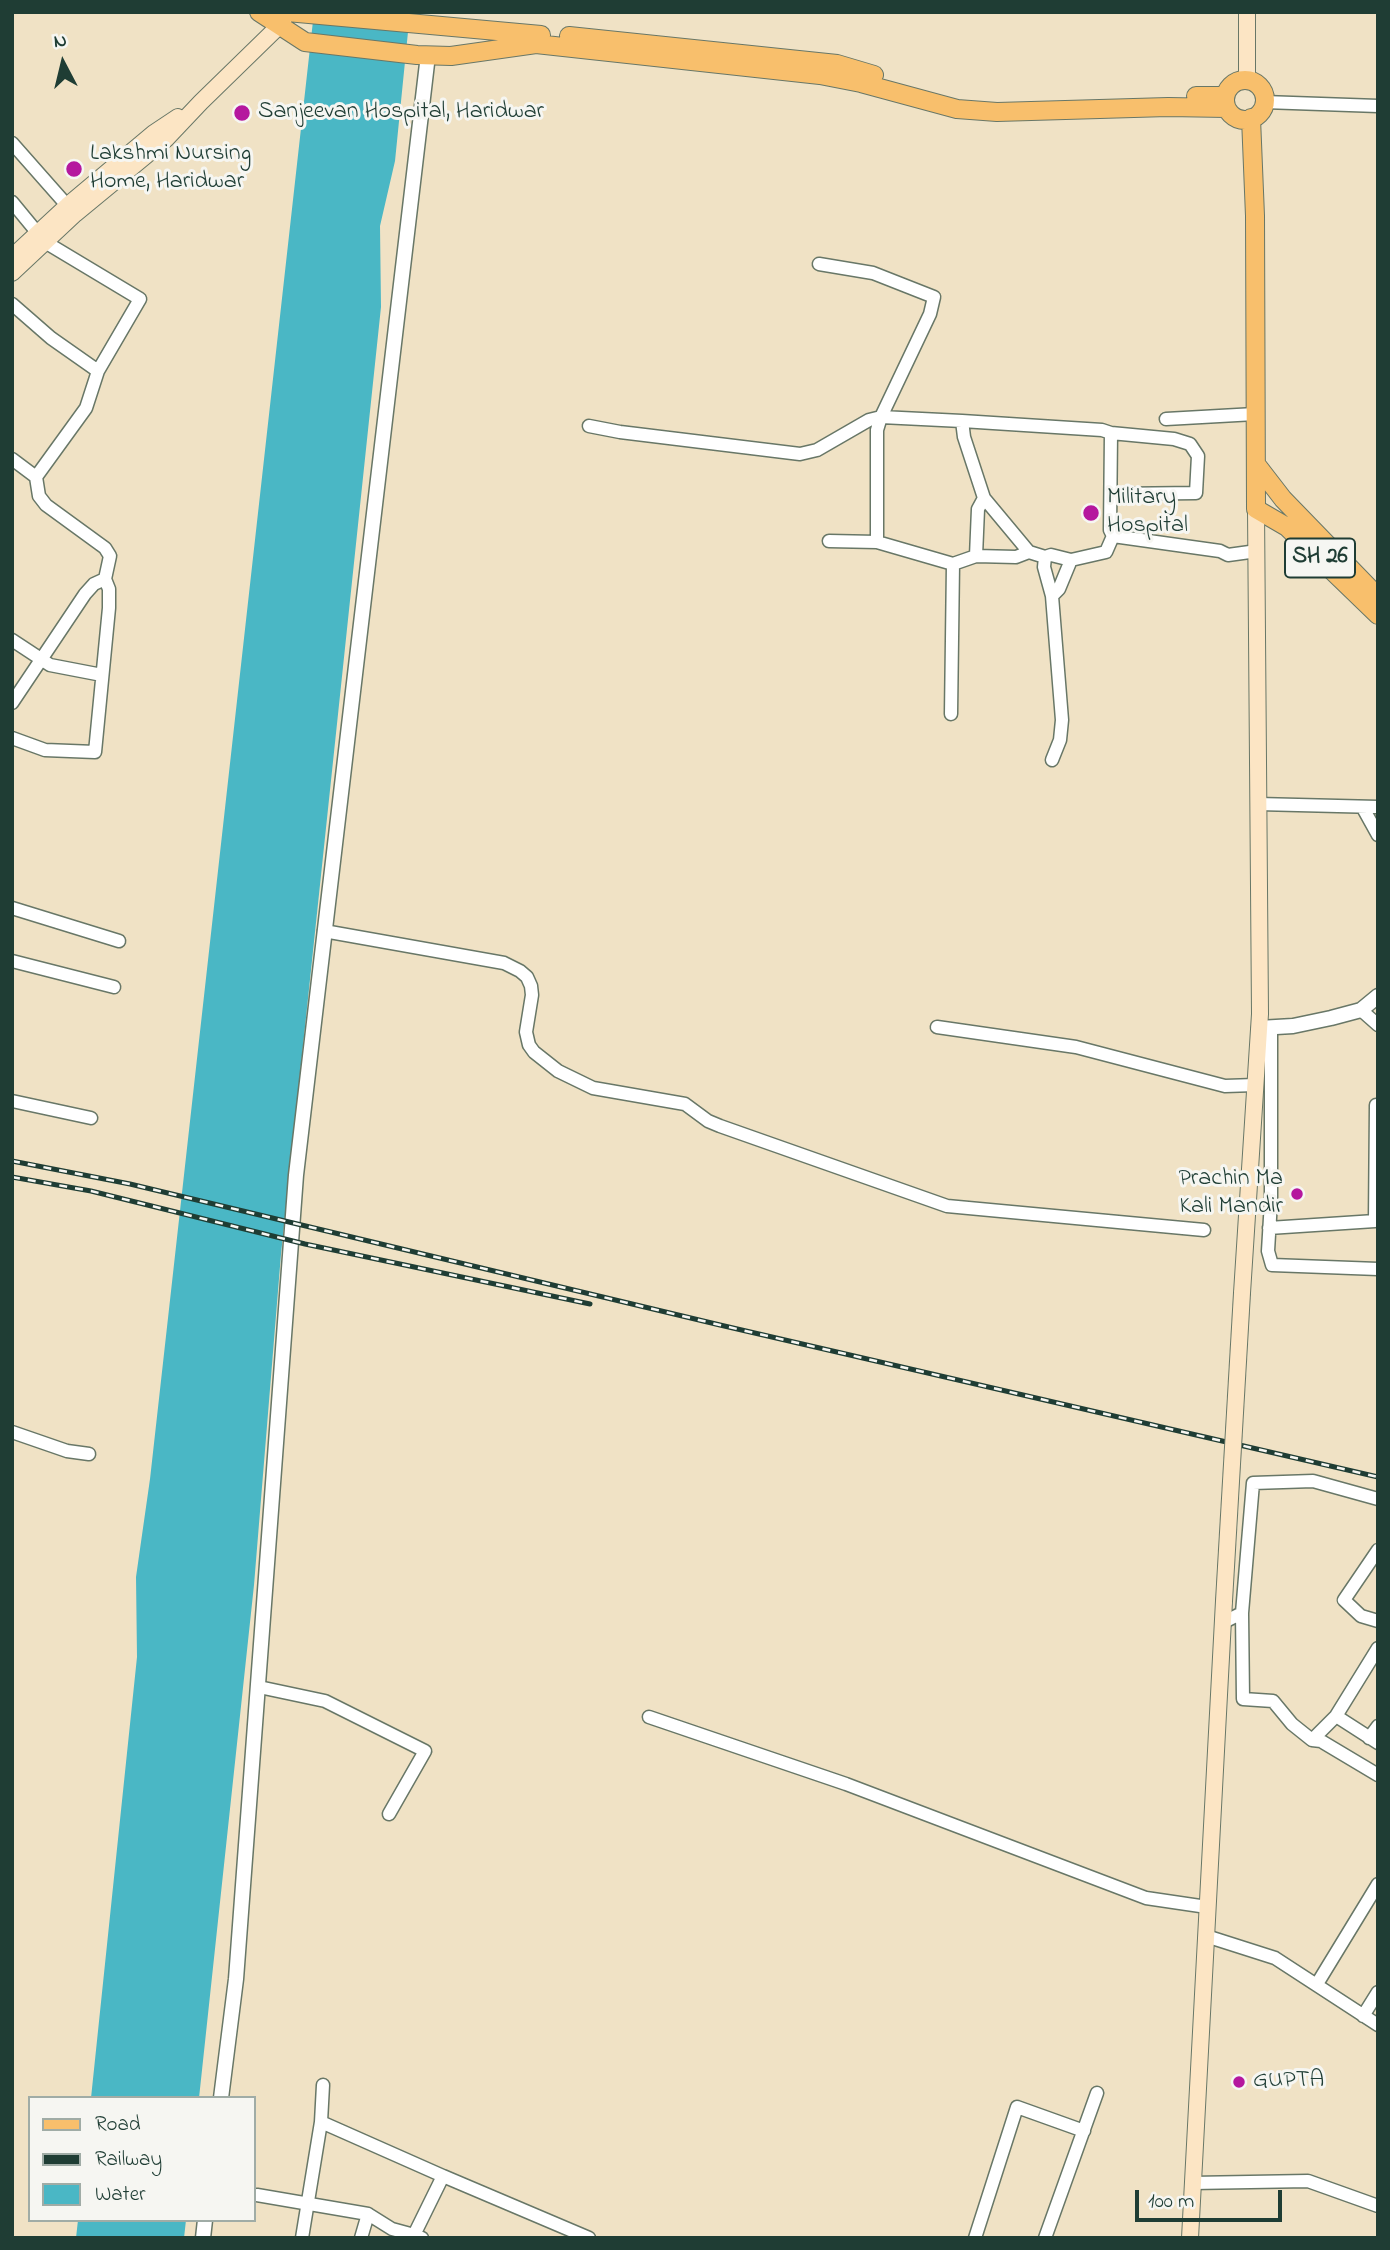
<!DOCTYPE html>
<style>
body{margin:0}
#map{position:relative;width:1390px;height:2250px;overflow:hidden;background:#f0e2c5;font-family:"Indie Flower",sans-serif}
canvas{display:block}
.frame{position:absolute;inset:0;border:14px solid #1f3d34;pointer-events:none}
.legend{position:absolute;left:28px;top:2096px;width:228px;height:126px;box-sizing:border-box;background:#f6f6f2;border:2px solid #a0aca6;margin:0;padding:9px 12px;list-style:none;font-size:21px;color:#1f3d34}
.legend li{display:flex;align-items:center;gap:14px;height:35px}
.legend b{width:35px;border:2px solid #a0aca6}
.north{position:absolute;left:28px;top:28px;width:70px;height:70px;-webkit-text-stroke:5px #f6f6f2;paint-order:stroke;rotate:353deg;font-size:19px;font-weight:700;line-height:28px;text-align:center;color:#1f3d34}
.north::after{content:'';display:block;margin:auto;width:24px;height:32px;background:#1f3d34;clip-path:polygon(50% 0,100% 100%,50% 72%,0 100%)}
.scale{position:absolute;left:1135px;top:2190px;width:147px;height:32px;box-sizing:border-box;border:4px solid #1f3d34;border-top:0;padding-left:9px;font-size:21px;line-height:24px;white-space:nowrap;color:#1f3d34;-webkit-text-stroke:5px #f6f6f2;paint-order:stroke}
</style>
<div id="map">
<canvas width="1390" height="2250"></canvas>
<div class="frame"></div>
<ul class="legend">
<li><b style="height:9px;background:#f8bf6c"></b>Road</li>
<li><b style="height:9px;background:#1f3d34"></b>Railway</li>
<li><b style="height:19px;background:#4ab7c5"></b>Water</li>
</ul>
<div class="north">N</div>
<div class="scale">100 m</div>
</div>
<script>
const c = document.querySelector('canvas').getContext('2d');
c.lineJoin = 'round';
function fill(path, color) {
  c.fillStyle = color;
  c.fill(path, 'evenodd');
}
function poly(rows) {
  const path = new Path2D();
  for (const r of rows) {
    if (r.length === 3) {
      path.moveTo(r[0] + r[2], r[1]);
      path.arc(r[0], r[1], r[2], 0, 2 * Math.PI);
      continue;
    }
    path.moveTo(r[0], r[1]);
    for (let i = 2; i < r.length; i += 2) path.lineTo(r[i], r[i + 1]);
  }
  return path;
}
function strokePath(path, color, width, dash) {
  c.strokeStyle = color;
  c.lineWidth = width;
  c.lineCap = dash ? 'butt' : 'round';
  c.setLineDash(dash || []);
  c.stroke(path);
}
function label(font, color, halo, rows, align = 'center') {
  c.font = font + ' "Indie Flower",sans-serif';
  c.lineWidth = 6;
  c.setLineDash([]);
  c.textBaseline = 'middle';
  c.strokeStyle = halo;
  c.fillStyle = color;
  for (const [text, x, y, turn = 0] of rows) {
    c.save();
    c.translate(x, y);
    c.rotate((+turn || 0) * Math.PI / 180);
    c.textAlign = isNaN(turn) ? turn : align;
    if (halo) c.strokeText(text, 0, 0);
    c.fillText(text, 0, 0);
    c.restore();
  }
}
const water = poly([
 [314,12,410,12,395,161,380,226,381,307,281,1254,254,1585,199,2098,91,2098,137,1657,136,1577,150,1479],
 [78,2220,186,2220,184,2238,76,2238]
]);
const minor = poly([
 [1264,102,1378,106],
 [12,143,72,211],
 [12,202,45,242,140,299,98,371,86,408,36,477,39,496,46,505,105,548,110,556,105,579,109,589,109,608,95,752,45,750,12,738],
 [819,264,873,273,934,297,930,314,881,417,877,430,877,542],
 [12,304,51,338,98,371],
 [1166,419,1255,414],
 [962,421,964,437,984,498,1029,552,1045,557,1051,555,1071,560,1106,552,1113,536,1110,530,1111,433],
 [589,426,620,432,800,454,817,450,869,420,881,417,962,421,1102,430,1111,433,1174,439,1190,444,1198,456,1196,493,1112,494],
 [12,459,36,477],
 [1113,536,1220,551,1228,555,1257,551],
 [829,541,877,542,953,564,976,556,1016,557,1029,552],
 [976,556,978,509,984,498],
 [1045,557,1044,567,1052,596,1062,720,1060,740,1052,760],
 [1052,596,1059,589,1071,560],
 [12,640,50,665,102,675],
 [12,703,85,594,94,584,105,579],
 [951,714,953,564],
 [1258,804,1378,807],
 [1363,808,1378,835],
 [12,908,119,941],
 [324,931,504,963,520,971,527,977,531,986,532,995,526,1032,529,1045,534,1052,558,1071,593,1088,685,1104,708,1121,720,1126,947,1206,1204,1230],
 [12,961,114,987],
 [1361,1010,1378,1025],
 [937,1027,1076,1047,1225,1086,1255,1085],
 [1271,1027,1271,1201,1268,1251,1272,1265,1378,1269],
 [12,1101,91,1118],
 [1269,1228,1375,1221,1376,1105],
 [12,1432,67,1451,89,1454],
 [1378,1550,1344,1600,1361,1616,1378,1621],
 [1242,1613,1243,1699,1273,1701,1292,1724,1312,1740],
 [1222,1623,1242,1613,1253,1483,1313,1481,1378,1499],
 [1378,1648,1336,1716,1312,1740,1321,1741,1378,1775],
 [259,1687,325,1701,425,1751,389,1814],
 [1336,1716,1378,1743],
 [649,1717,846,1784,1146,1898,1207,1907],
 [1369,1738,1378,1726],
 [1206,1936,1275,1958,1378,2025],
 [1317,1984,1378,1884],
 [1363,2016,1378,1992],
 [321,2122,443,2176,414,2235,422,2238],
 [443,2176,589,2238],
 [1192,2183,1308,2181,1378,2206],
 [257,2195,368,2214,392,2229,414,2235],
 [302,2238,321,2122,323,2085],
 [361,2238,368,2214],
 [975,2238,1017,2107,1084,2131],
 [1045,2238,1097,2093]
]);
const tertiary = poly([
 [1259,1028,1293,1026,1331,1018,1361,1010,1378,996],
 [221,2098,236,1979,296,1175,428,55],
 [203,2238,205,2220]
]);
const secondary = poly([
 [1247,12,1247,81],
 [12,257,67,206,154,133,178,117],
 [12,273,75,214,166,139,201,102,279,26,285,16],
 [1242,1293,1260,1014,1256,509],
 [1190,2238,1224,1601]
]);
const primary = poly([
 [259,12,305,42,417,55,451,56,536,44,820,75,861,83,957,109,997,112,1168,107,1226,108],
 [287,12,541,35],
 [569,36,837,64,874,75],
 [1245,100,20],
 [1196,96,1225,96],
 [1251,118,1255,216,1256,509,1287,527,1378,615],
 [1256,464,1283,499,1378,597]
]);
const rail = poly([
 [12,1161,130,1184,720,1325,1378,1477],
 [12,1177,91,1191,305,1244,590,1304]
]);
const secondaryBridge = poly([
 [1224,1601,1242,1293]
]);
const markers = [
 [242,113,9,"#b5179e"],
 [74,169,9,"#b5179e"],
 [1091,513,9,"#b5179e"],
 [1297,1194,7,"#b5179e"],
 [1239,2082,7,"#b5179e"]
];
const shields = [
 [1320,558,70]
];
const shieldNames = [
 ["SH 26",1320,558]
];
const poiNames = [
 ["Sanjeevan Hospital, Haridwar",258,113],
 ["Lakshmi Nursing",90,155],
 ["Home, Haridwar",90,183],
 ["Military",1107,499],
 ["Hospital",1107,527],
 ["Prachin Ma",1283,1180,"right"],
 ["Kali Mandir",1283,1208,"right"],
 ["GUPTA",1253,2082]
];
fill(water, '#4ab7c5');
strokePath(minor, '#687767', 15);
strokePath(tertiary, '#687767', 17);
strokePath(secondary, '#687767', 18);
strokePath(primary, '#687767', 20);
strokePath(minor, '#fff', 12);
strokePath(tertiary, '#fff', 14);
strokePath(secondary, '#fce5c4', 16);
strokePath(primary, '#f8bf6c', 18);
strokePath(rail, '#1f3d34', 5);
strokePath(rail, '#f6f6f2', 2.5, [8]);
strokePath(secondaryBridge, '#687767', 18, []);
strokePath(secondaryBridge, '#fce5c4', 16);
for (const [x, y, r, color] of markers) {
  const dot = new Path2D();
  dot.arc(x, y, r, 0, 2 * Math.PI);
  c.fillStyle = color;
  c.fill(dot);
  strokePath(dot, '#f6f6f2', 2.5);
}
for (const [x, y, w] of shields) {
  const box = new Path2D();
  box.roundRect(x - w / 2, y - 19.5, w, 39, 5);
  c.fillStyle = '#f6f6f2';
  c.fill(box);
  strokePath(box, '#1f3d34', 2);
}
label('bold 23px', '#1f3d34', null, shieldNames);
label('24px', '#1f3d34', '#f6f6f2', poiNames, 'left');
</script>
